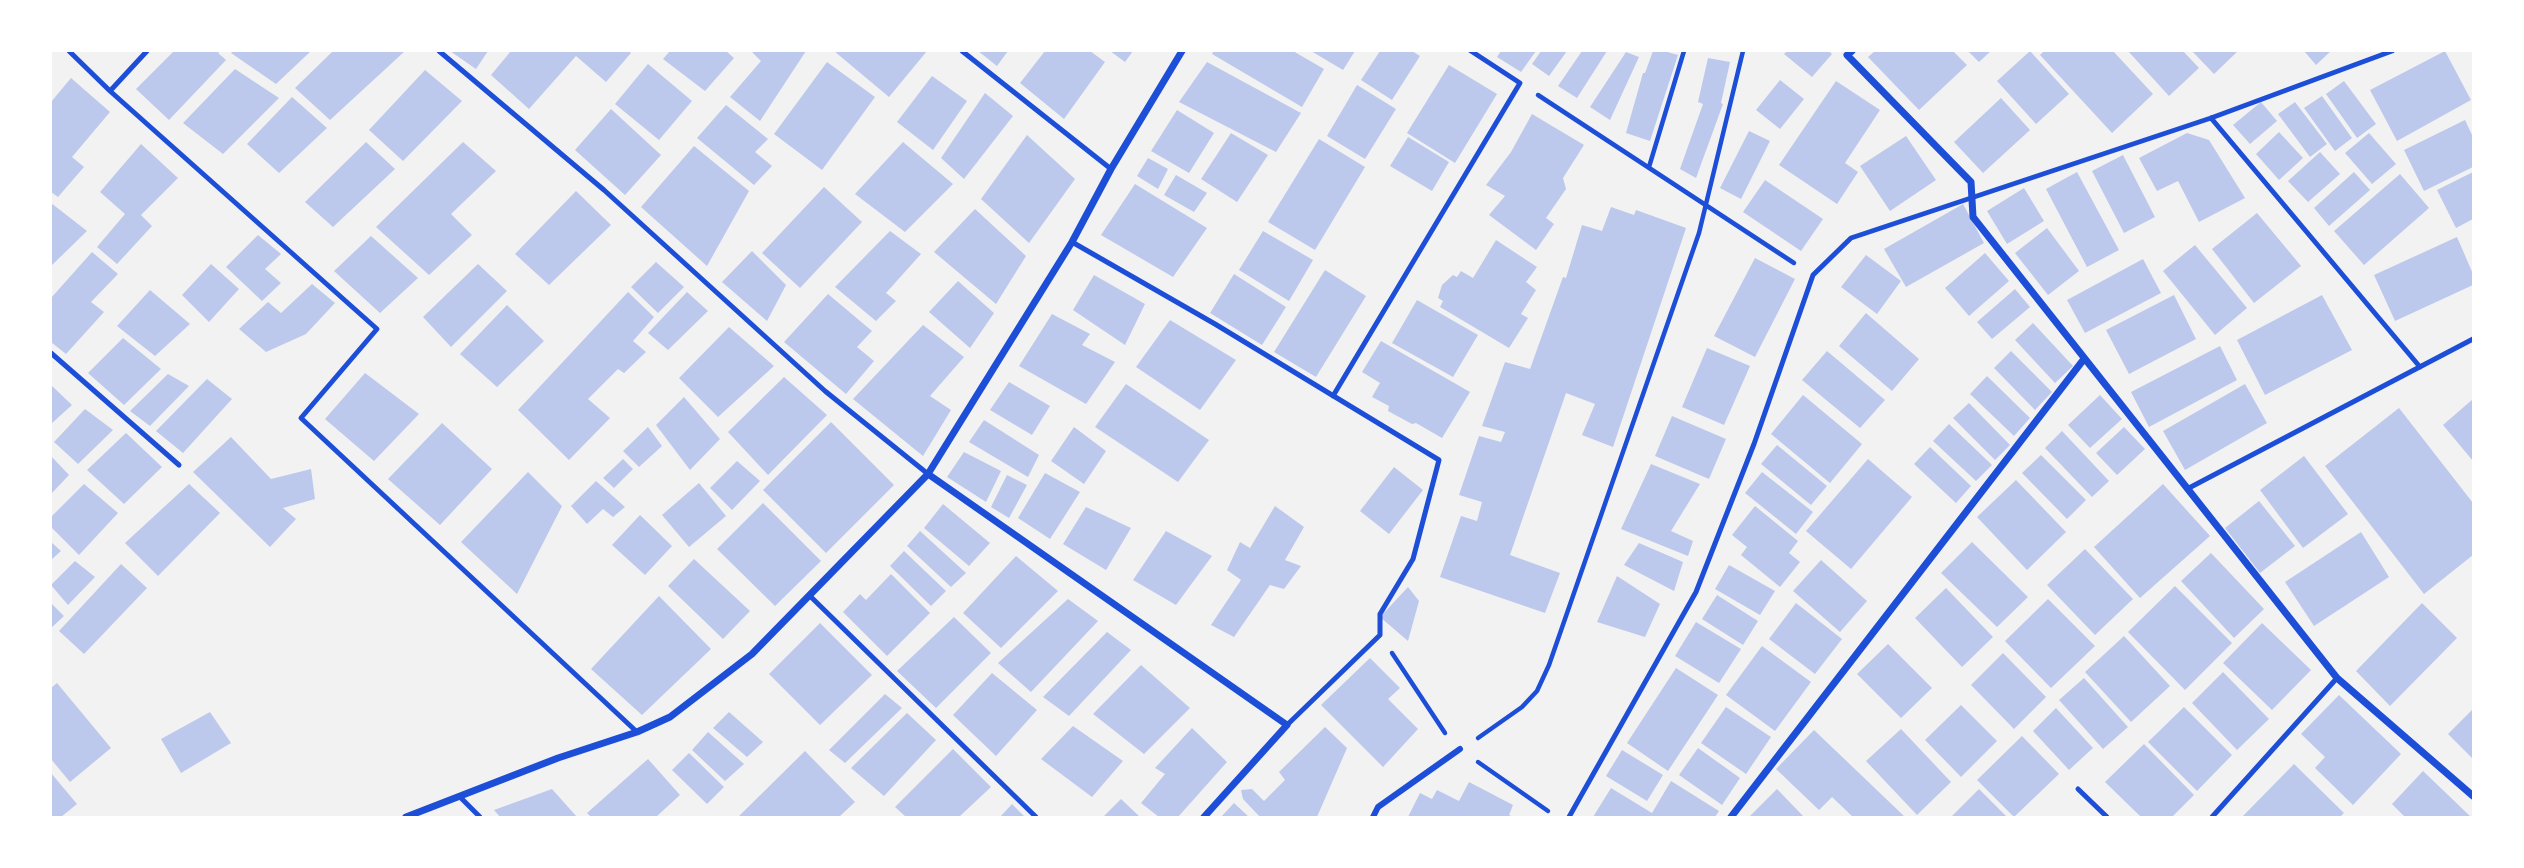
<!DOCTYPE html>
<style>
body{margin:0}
#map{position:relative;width:2524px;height:868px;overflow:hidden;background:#f2f2f2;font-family:Inter,sans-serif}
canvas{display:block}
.frame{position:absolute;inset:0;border:52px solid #fff;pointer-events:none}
</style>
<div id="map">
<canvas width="2524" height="868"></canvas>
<div class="frame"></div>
</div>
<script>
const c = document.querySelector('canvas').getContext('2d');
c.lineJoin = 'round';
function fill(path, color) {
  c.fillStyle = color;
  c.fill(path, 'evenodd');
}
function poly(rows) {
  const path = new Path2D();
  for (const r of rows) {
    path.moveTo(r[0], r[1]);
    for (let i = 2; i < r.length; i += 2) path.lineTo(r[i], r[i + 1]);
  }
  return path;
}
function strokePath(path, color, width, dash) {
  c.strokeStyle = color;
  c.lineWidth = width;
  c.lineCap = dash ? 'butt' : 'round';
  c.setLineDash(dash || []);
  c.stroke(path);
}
const building = poly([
 [174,51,221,51,218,53,226,60,169,120,136,89],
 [233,51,311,51,276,84,231,53],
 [333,51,405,51,330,120,295,88],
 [450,51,488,51,476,69],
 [511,51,629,51,631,53,606,82,576,56,529,109,491,75],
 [670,51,726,51,734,58,705,91,663,59],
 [753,51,806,51,760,121,730,97,761,61,752,52],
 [834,51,927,51,889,97],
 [978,51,1008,51,997,66],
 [1045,51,1090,51,1105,62,1064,119,1020,83],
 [1110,51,1133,51,1125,62],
 [1214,51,1293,51,1324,69,1302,107,1212,54],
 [1311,51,1355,51,1343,70],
 [1380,51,1412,51,1420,56,1392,100,1361,80],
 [1501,51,1536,51,1521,72,1497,57],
 [1541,51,1567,51,1549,76,1532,64],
 [1582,51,1607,51,1577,98,1558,86],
 [1653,51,1664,51,1678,55,1650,141,1626,133,1643,73,1645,73],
 [1787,51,1829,51,1832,54,1812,77,1784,54],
 [1875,51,1953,51,1967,65,1919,110,1868,57],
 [1968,51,1991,51,1979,62],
 [2030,51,2069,94,2036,124,1997,81],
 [2044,51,2113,51,2153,94,2112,133,2040,55],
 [2128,51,2183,51,2199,68,2169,96],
 [2192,51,2238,51,2214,74],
 [2304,51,2331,51,2316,65],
 [2445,51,2471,100,2397,141,2370,90],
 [1626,52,1639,57,1610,120,1590,107],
 [1708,58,1730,62,1721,103,1723,104,1696,178,1680,169,1703,104,1698,102],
 [827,62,875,97,822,170,774,134],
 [1207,62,1301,113,1276,152,1179,102],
 [648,64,692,101,659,140,615,104],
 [1449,65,1497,94,1455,163,1407,133],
 [235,69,279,98,223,154,183,123],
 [425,70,462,101,403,161,369,130],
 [932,76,967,101,933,150,897,122],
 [71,78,110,112,72,157,84,167,58,197,51,192,51,102],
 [1780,80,1804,99,1780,129,1756,110],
 [1836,81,1880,110,1845,163,1858,172,1837,204,1779,165],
 [2344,81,2376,124,2357,138,2326,94],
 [1357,85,1396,109,1365,159,1327,136],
 [985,93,1013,116,964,179,941,158],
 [2322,96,2352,138,2335,151,2304,108],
 [292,97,327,128,279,173,247,144],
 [2001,98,2030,130,1983,173,1954,142],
 [2261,102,2277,121,2250,144,2233,125],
 [2295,102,2327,144,2310,157,2278,114],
 [726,105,768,139,755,152,772,166,754,185,697,138],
 [611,109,661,155,625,195,575,150],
 [1177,110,1214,133,1189,173,1151,151],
 [1532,114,1584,145,1563,178,1566,189,1546,218,1554,224,1536,250,1489,215,1505,196,1486,185,1511,152],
 [2465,120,2473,137,2473,167,2424,191,2404,150],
 [1749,131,1770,141,1741,199,1720,188],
 [2279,132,2303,158,2279,180,2256,154],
 [1231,133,1268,155,1237,202,1201,179],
 [2187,133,2209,140,2245,198,2199,222,2178,181,2157,191,2139,158],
 [2369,133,2396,164,2372,184,2345,153],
 [1027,135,1075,179,1029,243,981,199],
 [1906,136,1936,180,1890,211,1860,166],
 [1408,137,1449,162,1432,191,1390,166],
 [1319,139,1365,167,1315,250,1268,222],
 [366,142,395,169,333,227,305,202],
 [463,142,496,171,451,214,472,235,429,275,376,227],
 [903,142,953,184,905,232,855,194],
 [141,144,178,178,141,215,152,226,117,264,97,247,125,214,100,192],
 [694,146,749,191,707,266,641,207],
 [2320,152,2340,174,2308,202,2288,181],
 [2123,155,2155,217,2124,233,2092,171],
 [1148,158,1168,169,1158,189,1137,176],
 [2077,172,2119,250,2087,267,2046,189],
 [2354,172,2370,190,2329,226,2314,208],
 [2473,172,2473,219,2456,228,2437,190],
 [2400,174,2429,208,2364,265,2334,231],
 [1176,175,1207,193,1194,212,1164,195],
 [1765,180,1823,219,1801,251,1743,212],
 [1135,184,1207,228,1173,277,1101,235],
 [824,187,862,222,800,288,762,253],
 [2024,188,2044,221,2007,244,1987,211],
 [576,191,611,225,549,285,515,254],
 [51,203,87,231,51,266],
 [1963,204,1984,243,1906,287,1884,249],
 [1611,207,1634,215,1636,210,1686,228,1613,447,1582,435,1595,404,1566,393,1510,555,1560,573,1545,613,1440,577,1461,516,1477,521,1482,502,1459,495,1479,436,1501,442,1505,432,1482,426,1505,362,1530,369,1563,277,1566,278,1582,225,1602,231],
 [975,209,1026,256,996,304,934,252],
 [2257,213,2301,266,2254,303,2212,249],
 [2047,228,2079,271,2048,295,2015,253],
 [890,231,921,254,886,293,896,301,876,321,835,287],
 [1263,231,1313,260,1289,301,1239,270],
 [258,235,281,254,265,269,281,283,262,301,226,267],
 [371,236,418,278,380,313,334,271],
 [2457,237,2473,274,2473,285,2395,321,2374,275],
 [1496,240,1537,267,1526,282,1536,290,1521,314,1528,318,1509,348,1440,307,1443,301,1438,298,1442,285,1453,275,1457,277,1461,271,1473,278],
 [2195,245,2247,308,2215,335,2163,271],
 [752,251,786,285,767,321,722,282],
 [92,252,118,274,91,302,104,312,66,354,51,342,51,298],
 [1985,253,2009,281,1969,316,1945,288],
 [1866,255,1901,281,1877,314,1841,287],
 [1755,258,1795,279,1755,357,1714,336],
 [2143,259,2161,293,2085,333,2067,300],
 [656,262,684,287,658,313,631,287],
 [211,264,239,289,209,322,182,295],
 [478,264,507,291,451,347,423,317],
 [1325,270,1366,296,1316,377,1274,352],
 [1234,274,1286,307,1262,345,1210,313],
 [1094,275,1145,304,1125,345,1073,310],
 [958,281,994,313,970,348,929,312],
 [312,284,335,303,306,334,266,352,239,329,268,302,281,313],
 [2015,289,2030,307,1992,339,1977,322],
 [150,290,190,324,155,356,117,326],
 [628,292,654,317,633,341,646,352,624,373,618,369,588,399,610,418,569,460,518,410],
 [687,292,708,311,668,350,648,333],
 [828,294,872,331,857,347,874,361,846,394,784,342],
 [2174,295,2196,339,2129,374,2106,330],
 [2322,295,2352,350,2265,395,2237,340],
 [1417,300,1478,335,1453,377,1392,343],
 [507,305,544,341,497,387,460,354],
 [1866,313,1919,359,1892,391,1839,346],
 [1052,314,1090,334,1082,345,1115,362,1086,404,1019,366],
 [1170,320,1236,360,1200,410,1136,367],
 [2033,323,2073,366,2055,383,2015,340],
 [923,325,964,357,930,396,951,410,923,456,853,399],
 [729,327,774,366,718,417,679,378],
 [123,338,161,369,124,405,88,373],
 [1381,341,1470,392,1442,438,1416,423,1412,424,1388,411,1389,406,1372,397,1380,383,1362,372],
 [2220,346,2237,380,2149,427,2131,392],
 [1707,348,1750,366,1724,425,1682,407],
 [1827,351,1885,400,1860,428,1802,380],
 [2011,351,2052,392,2035,410,1994,368],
 [365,373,419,414,374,461,325,419],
 [168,374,189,386,150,426,130,411],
 [1987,376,2030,418,2014,436,1970,394],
 [784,377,827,415,768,475,728,432],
 [207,379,232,399,183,453,156,431],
 [1009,382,1050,406,1032,435,990,410],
 [1126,384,1209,440,1178,482,1095,427],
 [2245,384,2267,423,2185,470,2163,431],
 [51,385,72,405,51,424],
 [1803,395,1862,444,1830,483,1771,434],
 [2100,395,2122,419,2090,448,2068,425],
 [684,397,720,439,690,470,656,425],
 [2473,399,2473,461,2443,425],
 [1969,403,2010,445,1995,460,1953,418],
 [2399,408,2473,503,2473,555,2424,594,2325,466],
 [85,409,113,430,78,464,54,442],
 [1672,416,1726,439,1709,479,1655,456],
 [984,420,1039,455,1028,477,969,442],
 [831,422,894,485,826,553,763,490],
 [442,423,492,469,440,525,388,479],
 [1949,424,1992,465,1976,481,1933,441],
 [648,427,662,446,639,467,623,451],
 [1074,427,1106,451,1084,484,1051,461],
 [2124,427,2145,449,2117,475,2096,453],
 [2062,431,2109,481,2092,497,2045,448],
 [126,433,162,467,124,504,87,470],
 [231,437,271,479,311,469,315,499,283,508,296,519,270,547,193,472],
 [1777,445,1827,486,1811,505,1761,464],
 [1930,447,1971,486,1956,503,1914,464],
 [964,452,1001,471,986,502,947,477],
 [2041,455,2086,500,2067,519,2022,473],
 [51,456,69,475,51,494],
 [2304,456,2348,514,2303,548,2260,490],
 [623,459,633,469,614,488,603,478],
 [1868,459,1912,497,1851,569,1806,531],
 [737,461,760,481,732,510,710,488],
 [1651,464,1700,484,1671,531,1693,541,1688,556,1621,529],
 [1394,467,1423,490,1389,534,1360,511],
 [528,472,562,506,517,594,461,542],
 [1762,472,1813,512,1796,534,1745,493],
 [1045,473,1080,492,1050,539,1018,518],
 [1007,475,1027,485,1009,518,991,507],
 [2016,480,2066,532,2027,570,1977,517],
 [596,481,625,507,613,517,603,509,587,524,571,506],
 [699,483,726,516,689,547,662,515],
 [84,484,118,513,79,555,51,527,51,517],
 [189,484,220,513,158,576,125,543],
 [2163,484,2210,536,2140,598,2094,547],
 [2259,501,2295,546,2260,573,2225,528],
 [763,503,821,561,775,606,717,549],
 [943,504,990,543,969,566,924,528],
 [1275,506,1304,527,1285,560,1301,566,1284,589,1270,585,1234,637,1211,625,1241,580,1227,570,1240,542,1250,548],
 [1755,506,1798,541,1789,553,1800,562,1780,587,1741,555,1747,547,1732,535],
 [1086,507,1131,528,1106,570,1063,544],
 [640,515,672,546,645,575,612,545],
 [920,531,966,573,951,587,907,546],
 [1166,531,1212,556,1176,605,1133,580],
 [2361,532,2389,577,2314,626,2285,582],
 [51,542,61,551,51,560],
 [1972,542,2028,597,1997,627,1941,573],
 [1639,543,1683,562,1674,591,1624,565],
 [2085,549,2133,599,2095,635,2047,585],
 [904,551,946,591,931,606,890,566],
 [2211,553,2264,609,2234,638,2181,581],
 [1016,556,1058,591,1001,648,963,613],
 [694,559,750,611,723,639,668,586],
 [1821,560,1867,601,1840,632,1793,591],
 [75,561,95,577,68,605,51,585],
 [121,564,147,588,84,654,59,631],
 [1729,565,1775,591,1760,615,1715,589],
 [891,574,930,613,887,656,843,612,860,594,866,600],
 [1617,576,1660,604,1645,637,1597,622],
 [2175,586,2232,643,2185,690,2128,632],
 [1408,587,1419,601,1408,641,1380,617],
 [1946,588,1993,637,1962,667,1915,618],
 [1717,595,1758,621,1743,645,1702,619],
 [659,596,711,649,642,715,591,669],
 [1068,599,1098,621,1031,692,998,663],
 [2048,599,2095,646,2051,688,2005,641],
 [51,603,64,616,51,628],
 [1796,603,1842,639,1815,674,1769,639],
 [2422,603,2457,638,2390,706,2356,671],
 [954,617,991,653,936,708,897,671],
 [1696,622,1741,649,1719,683,1675,656],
 [820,623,872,675,820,725,769,674],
 [2262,623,2311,670,2272,710,2223,663],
 [1107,632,1131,650,1069,716,1043,697],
 [2124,636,2170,686,2131,722,2085,672],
 [1888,644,1932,688,1901,718,1857,674],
 [1762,646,1811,682,1775,731,1726,695],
 [2003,653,2046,697,2014,729,1971,685],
 [1370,658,1400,688,1388,699,1418,729,1383,767,1321,705],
 [1141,665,1190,708,1144,754,1093,714],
 [1676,668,1718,695,1668,771,1627,743],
 [2223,672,2269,719,2237,750,2192,703],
 [992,673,1037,710,996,756,953,715],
 [2084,678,2128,727,2103,749,2059,700],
 [57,683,111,748,70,782,51,759,51,688],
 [885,694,902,708,845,763,829,750],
 [2339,695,2401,754,2353,805,2315,768,2325,757,2301,734],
 [1961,705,1997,741,1961,777,1925,740],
 [1726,707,1771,737,1746,774,1701,743],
 [2184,707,2232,755,2197,791,2148,742],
 [2056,708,2093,748,2069,770,2033,731],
 [2473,709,2473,759,2448,734],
 [210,712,231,743,181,773,161,739],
 [729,712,763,742,747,757,713,728],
 [907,713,936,740,884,796,851,768],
 [1073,726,1123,761,1092,797,1041,759],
 [1325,727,1347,748,1317,817,1260,817,1243,799,1241,790,1252,789,1264,801,1285,780,1279,772],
 [1192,728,1227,762,1178,817,1159,817,1141,803,1165,774,1155,768],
 [1901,729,1951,782,1917,815,1866,761],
 [1814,730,1905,817,1853,817,1832,797,1819,810,1776,769],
 [708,732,744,764,725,781,692,750],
 [2022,736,2059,774,2014,817,1977,780],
 [2144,744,2194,795,2172,817,2141,817,2105,782],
 [1698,748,1740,778,1722,805,1679,775],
 [953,749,991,787,959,817,906,817,895,807],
 [1622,750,1663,775,1647,801,1606,776],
 [805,751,855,802,839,817,738,817],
 [689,753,724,787,707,804,672,770],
 [648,759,680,795,656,817,591,817,587,813],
 [2294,764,2344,813,2340,817,2242,817],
 [2423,771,2471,817,2405,817,2392,804],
 [51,773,77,804,61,817,51,817],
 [1671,781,1719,811,1715,817,1593,817,1611,788,1652,813],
 [1469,782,1513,805,1509,815,1514,817,1408,817,1420,793,1432,799,1437,790,1459,801],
 [552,789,577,817,500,817,494,810],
 [1777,789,1804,817,1749,817],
 [1979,789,2007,817,1951,817],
 [1121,799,1140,817,1103,817],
 [1234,803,1249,817,1221,817],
 [1012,804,1025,817,1000,817]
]);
const path = poly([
 [1538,95,1794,263],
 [1649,167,1684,51],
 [1392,653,1445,733],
 [1478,738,1522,707,1537,691,1549,665,1699,233,1743,51],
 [1478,762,1548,811]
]);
const service = poly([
 [69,51,110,91,377,329,301,418,637,732],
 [439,51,604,190,825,391,928,474],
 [962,51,1111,169],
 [110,91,147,51],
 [2211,118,2420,367],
 [1072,242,1215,324,1439,460,1413,559,1380,614,1380,635,1287,725],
 [51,353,179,465],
 [1333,396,1520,83,1471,51],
 [2187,489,2473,339],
 [810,596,1036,817],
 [2078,789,2107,817],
 [459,796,480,817],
 [1569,817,1696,592,1754,444,1813,275,1851,238,2211,118,2392,51],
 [2212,817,2337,678]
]);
const pedestrian = poly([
 [1373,817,1378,807,1460,749]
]);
const minor = poly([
 [1852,51,1847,55,1971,182,1973,217,2337,678,2473,796],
 [928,474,1287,725,1204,817],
 [406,817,558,758,637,732,670,717,752,654,928,474,1072,242,1111,169,1182,51],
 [1731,817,2084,359]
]);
fill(building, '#bdc9ec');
strokePath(path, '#1d4ed8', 4.5);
strokePath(service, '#1d4ed8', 5);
strokePath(pedestrian, '#1d4ed8', 6);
strokePath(minor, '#1d4ed8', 7);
</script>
